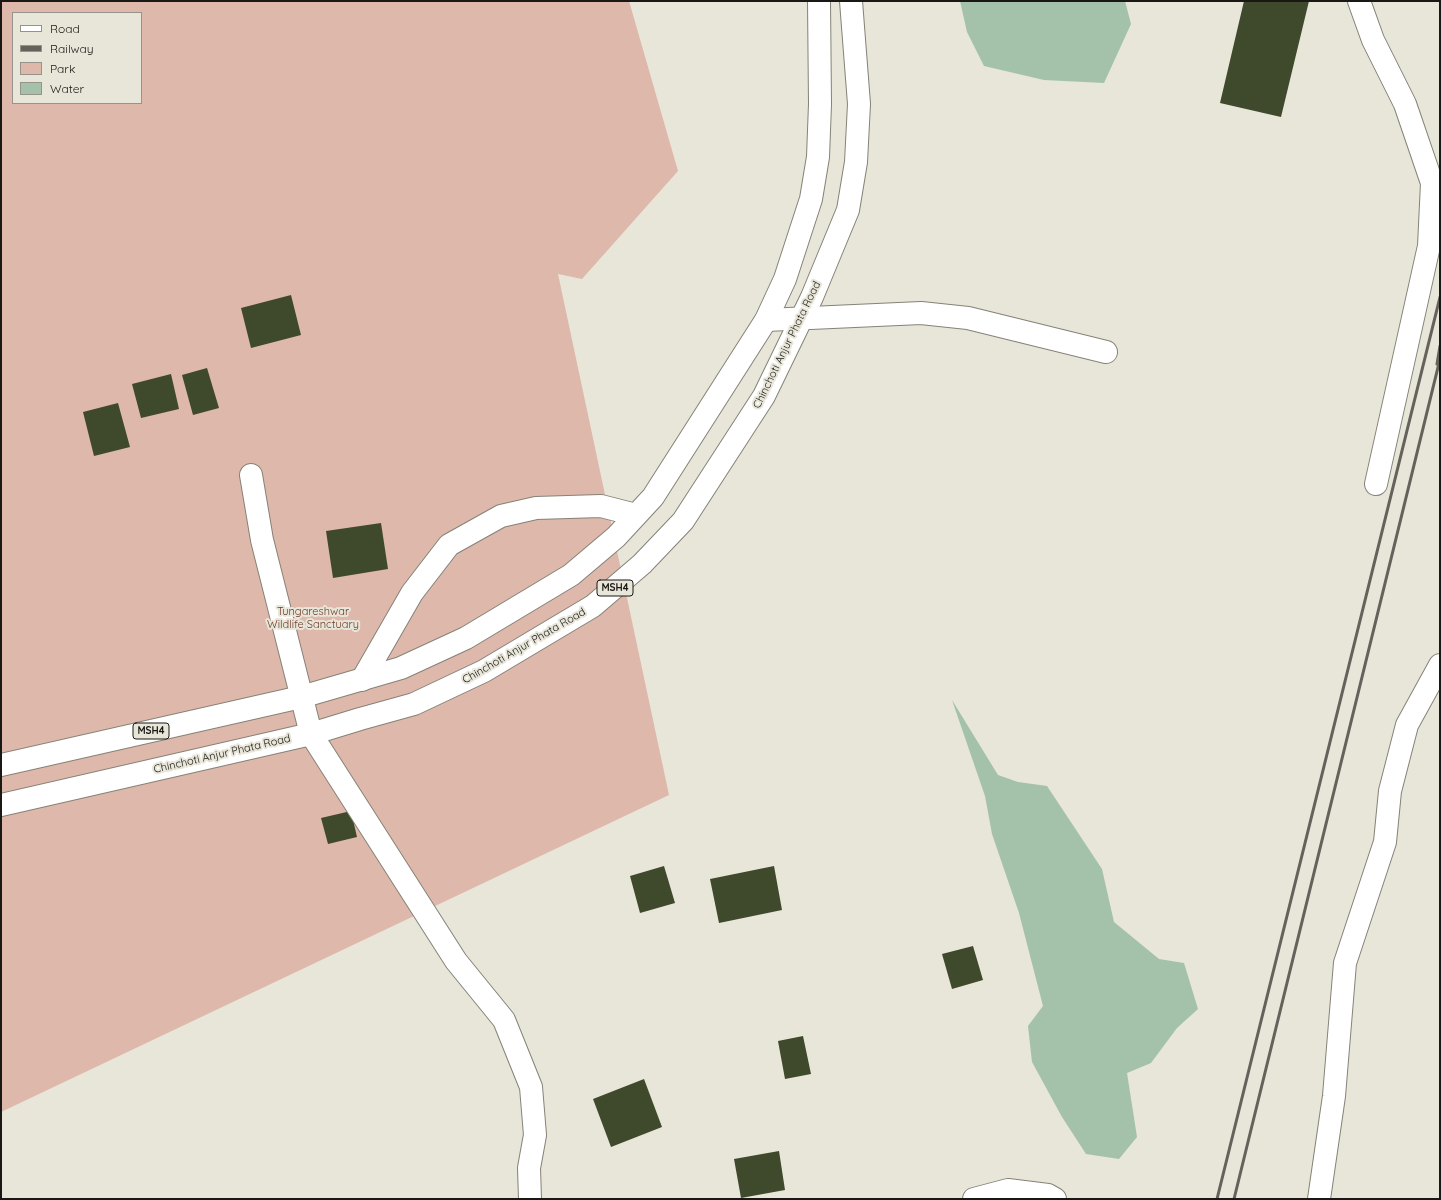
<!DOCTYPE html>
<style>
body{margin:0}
#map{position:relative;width:1441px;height:1200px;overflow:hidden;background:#e8e5d9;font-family:Quicksand,sans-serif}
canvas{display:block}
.frame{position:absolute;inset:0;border:2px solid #191814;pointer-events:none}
.legend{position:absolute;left:12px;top:12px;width:130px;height:92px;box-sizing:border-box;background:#e8e5d9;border:1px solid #95938a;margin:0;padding:5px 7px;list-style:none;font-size:12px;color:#191814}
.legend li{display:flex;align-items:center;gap:8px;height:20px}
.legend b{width:20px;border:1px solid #95938a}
</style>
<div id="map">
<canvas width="1441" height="1200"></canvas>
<div class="frame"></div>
<ul class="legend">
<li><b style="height:5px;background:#fff"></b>Road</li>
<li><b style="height:5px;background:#64625b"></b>Railway</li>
<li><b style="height:11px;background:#deb8ab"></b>Park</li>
<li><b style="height:11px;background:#a3c2a9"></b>Water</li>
</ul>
</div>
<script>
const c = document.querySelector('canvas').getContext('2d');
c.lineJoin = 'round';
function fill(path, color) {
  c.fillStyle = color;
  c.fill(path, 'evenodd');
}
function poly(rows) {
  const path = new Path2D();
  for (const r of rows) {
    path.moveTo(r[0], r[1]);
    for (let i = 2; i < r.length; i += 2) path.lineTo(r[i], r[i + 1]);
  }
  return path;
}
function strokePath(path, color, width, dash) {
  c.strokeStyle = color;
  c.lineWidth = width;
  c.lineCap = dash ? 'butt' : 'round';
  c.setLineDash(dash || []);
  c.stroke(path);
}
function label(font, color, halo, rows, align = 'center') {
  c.font = font + ' Quicksand,sans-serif';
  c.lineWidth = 4;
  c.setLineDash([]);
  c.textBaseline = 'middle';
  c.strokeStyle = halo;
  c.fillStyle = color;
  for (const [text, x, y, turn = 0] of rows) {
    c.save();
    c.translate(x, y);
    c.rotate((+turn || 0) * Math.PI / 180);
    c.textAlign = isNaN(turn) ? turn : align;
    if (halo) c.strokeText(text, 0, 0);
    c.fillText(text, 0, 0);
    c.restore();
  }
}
const green = poly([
 [1,1,629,1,678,171,582,279,558,274,669,795,1,1112],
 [13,13,141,13,141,103,13,103]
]);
const water = poly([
 [960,1,1125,1,1131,24,1104,83,1044,80,984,66,967,32],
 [952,700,998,775,1018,782,1047,786,1102,869,1114,922,1159,959,1184,963,1198,1009,1177,1028,1151,1063,1127,1073,1137,1137,1119,1159,1086,1154,1062,1117,1032,1062,1028,1026,1043,1006,1019,913,992,834,985,796]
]);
const building = poly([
 [1244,1,1309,1,1281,117,1220,103],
 [291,295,301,335,251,348,241,308],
 [207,368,219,408,193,415,182,375],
 [171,374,179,409,141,418,132,384],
 [118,403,130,447,94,456,83,412],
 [381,523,388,569,333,578,326,531],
 [351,811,357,837,328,844,321,818],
 [664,866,675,903,640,913,630,876],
 [774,866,782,910,719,923,710,879],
 [973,946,983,980,952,989,942,954],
 [803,1036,811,1074,785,1079,778,1041],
 [644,1079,662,1127,611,1147,593,1099],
 [779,1151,785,1190,741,1198,734,1159]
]);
const minor = poly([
 [1359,1,1373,40,1405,104,1432,183,1429,246,1376,484],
 [766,320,921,313,968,318,1106,352],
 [251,475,262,540,311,734,456,961,504,1020,531,1087,535,1135,529,1168,530,1199],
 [362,680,412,593,449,545,501,516,536,508,601,506,636,515],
 [974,1199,1008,1190,1048,1195,1055,1199],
 [1319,1199,1334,1096,1345,963,1385,842,1390,791,1407,725,1440,665]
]);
const major = poly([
 [1,765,301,697,401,668,466,638,571,575,616,537,653,497,766,320,785,279,811,199,818,157,820,104,819,1],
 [1,805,311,734,360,719,414,704,484,671,593,606,642,564,683,521,764,396,812,297,848,210,856,162,859,104,851,1]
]);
const rail = poly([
 [1437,364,1440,346],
 [1217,1199,1440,297],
 [1234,1199,1440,359]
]);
const shields = [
 [615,588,36],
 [151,731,36]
];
const shieldNames = [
 ["MSH4",615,588],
 ["MSH4",151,731]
];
const streetNames = [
 ["Chinchoti Anjur Phata Road",787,345,-64],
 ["Chinchoti Anjur Phata Road",524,646,-30],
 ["Chinchoti Anjur Phata Road",222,754,-13]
];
const parkNames = [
 ["Tungareshwar",313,612],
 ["Wildlife Sanctuary",313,625]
];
fill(green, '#deb8ab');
fill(water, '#a3c2a9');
fill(building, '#3f492b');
strokePath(minor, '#858277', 24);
strokePath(major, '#858277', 24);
strokePath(minor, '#fff', 22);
strokePath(major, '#fff', 22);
strokePath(rail, '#64625b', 3);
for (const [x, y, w] of shields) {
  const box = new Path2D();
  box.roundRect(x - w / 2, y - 8, w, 16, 3);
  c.fillStyle = '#e8e5d9';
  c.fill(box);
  strokePath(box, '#191814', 1);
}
label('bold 10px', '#191814', null, shieldNames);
label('11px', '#191814', '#e8e5d9', streetNames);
label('11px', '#6d3927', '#e8e5d9', parkNames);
</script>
